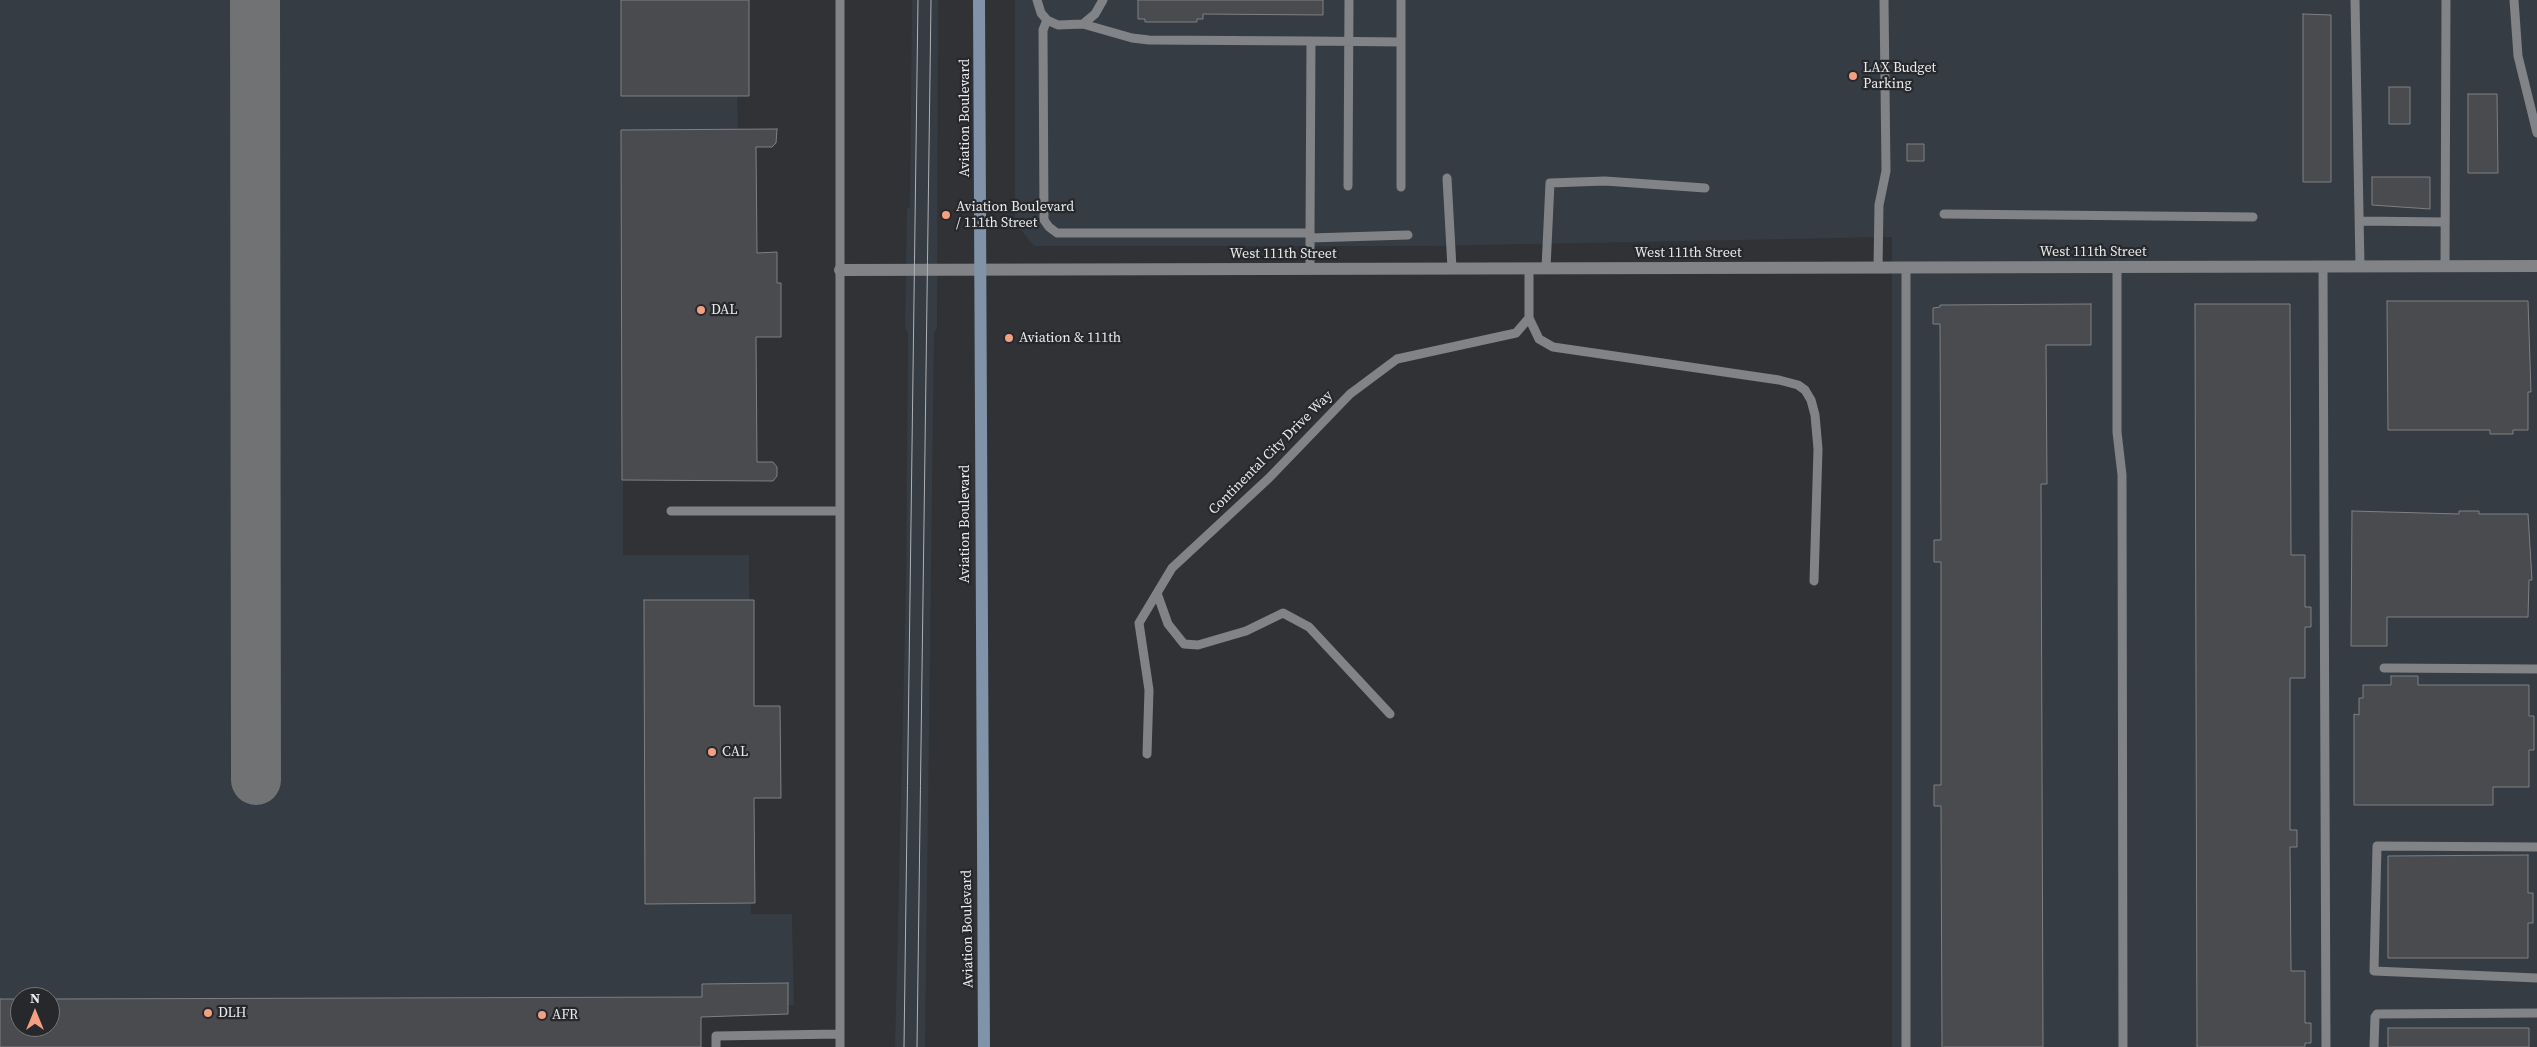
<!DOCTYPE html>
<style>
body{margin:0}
#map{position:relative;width:2537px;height:1047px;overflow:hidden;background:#303235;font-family:"Source Serif 4",serif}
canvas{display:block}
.north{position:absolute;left:10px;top:987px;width:50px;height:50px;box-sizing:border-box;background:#26282b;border:1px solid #747678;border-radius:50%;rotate:0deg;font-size:14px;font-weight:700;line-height:20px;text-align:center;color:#e9eaec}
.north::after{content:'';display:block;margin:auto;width:18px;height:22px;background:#f39f82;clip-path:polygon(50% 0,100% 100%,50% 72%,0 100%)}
</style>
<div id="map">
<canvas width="2537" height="1047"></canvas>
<div class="north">N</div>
</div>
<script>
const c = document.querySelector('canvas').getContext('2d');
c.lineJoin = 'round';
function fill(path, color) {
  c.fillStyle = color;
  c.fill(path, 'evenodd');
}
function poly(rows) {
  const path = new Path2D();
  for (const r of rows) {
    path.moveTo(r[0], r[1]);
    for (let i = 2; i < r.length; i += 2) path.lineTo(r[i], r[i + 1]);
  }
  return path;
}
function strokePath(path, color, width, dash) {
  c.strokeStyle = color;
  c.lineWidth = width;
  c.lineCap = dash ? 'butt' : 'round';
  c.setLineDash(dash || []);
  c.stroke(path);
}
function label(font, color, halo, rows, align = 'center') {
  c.font = font + ' "Source Serif 4",serif';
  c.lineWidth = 4.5;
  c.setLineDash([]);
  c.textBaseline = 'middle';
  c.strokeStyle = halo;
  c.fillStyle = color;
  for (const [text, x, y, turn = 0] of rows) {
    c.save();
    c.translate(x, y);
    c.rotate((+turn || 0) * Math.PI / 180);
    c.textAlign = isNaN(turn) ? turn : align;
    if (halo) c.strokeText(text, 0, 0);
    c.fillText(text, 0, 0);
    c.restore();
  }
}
const built = poly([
 [0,0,736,0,738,139,623,139,623,555,749,555,751,914,792,914,794,1005,50,1004,50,997,20,997,20,1004,0,1004],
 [912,0,938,0,937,328,934,333,925,1047,895,1047,906,586,908,333,905,329,907,208,910,208],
 [1015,0,2537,0,2537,1047,1892,1047,1892,237,1429,246,1034,246,1015,223]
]);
const taxiway = poly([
 [255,0,256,780]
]);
const building = poly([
 [621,0,749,0,749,96,621,96,621,0],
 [1138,0,1323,0,1323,15,1203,14,1203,19,1197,19,1197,22,1145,22,1145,19,1138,19,1138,0],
 [2303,14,2331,15,2331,182,2303,182,2303,14],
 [2389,87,2410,87,2410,124,2389,124,2389,87],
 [2468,94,2497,94,2498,173,2468,173,2468,94],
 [777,129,776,143,772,147,756,147,757,253,777,252,777,283,781,283,781,337,756,337,757,462,773,462,777,467,777,476,773,481,622,480,621,130,777,129],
 [1907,144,1924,144,1924,161,1907,161,1907,144],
 [2372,177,2430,177,2430,209,2372,205,2372,177],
 [2387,301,2528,301,2531,392,2528,392,2528,430,2513,430,2513,434,2490,434,2490,430,2388,430,2387,301],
 [2091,304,2091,345,2046,345,2047,484,2041,484,2043,1047,1942,1047,1941,806,1934,806,1934,785,1941,785,1941,562,1934,562,1934,540,1941,540,1940,324,1933,324,1933,308,1940,307,1940,305,2091,304],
 [2195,304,2290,304,2291,555,2305,555,2305,607,2311,607,2311,627,2305,627,2305,678,2290,678,2290,830,2297,830,2297,847,2290,847,2291,971,2305,971,2305,1023,2311,1023,2311,1043,2305,1043,2305,1047,2197,1047,2195,304],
 [2352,511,2459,514,2459,511,2479,511,2479,514,2528,514,2532,580,2529,580,2528,617,2387,617,2387,646,2351,646,2352,511],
 [644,600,754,600,754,706,780,706,781,798,754,798,755,903,645,904,644,600],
 [2391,676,2418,676,2418,685,2529,685,2529,716,2534,716,2534,750,2529,750,2529,787,2493,787,2493,805,2354,805,2354,714,2359,715,2359,698,2363,698,2363,685,2391,685,2391,676],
 [2528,855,2528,893,2533,893,2533,923,2528,923,2528,958,2388,958,2388,856,2528,855],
 [788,983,788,1014,701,1017,701,1047,0,1047,0,999,20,999,20,1027,50,1027,50,999,702,997,702,984,788,983],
 [2388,1028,2529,1028,2529,1047,2388,1047,2388,1028]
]);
const lane = poly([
 [840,0,840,1047],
 [1037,0,1041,13,1047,20,1058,25,1083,24,1132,38,1149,40,1311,41,1310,233,1057,233,1049,227,1044,220,1043,30,1047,20],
 [1401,0,1401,42],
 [2355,0,2360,266],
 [2514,0,2518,56,2537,133],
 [1083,24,1095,14,1103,0],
 [1311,41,1401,42,1401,187],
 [1447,178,1452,268],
 [1348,186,1349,0],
 [1944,214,2253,217],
 [2360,221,2445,222],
 [1310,238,1408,235],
 [2323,266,2326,1047],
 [2445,266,2446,0],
 [2117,267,2117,432,2122,475,2123,1047],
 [1310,268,1310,234],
 [1546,268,1550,183,1605,181,1705,188],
 [1878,268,1879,205,1886,171,1884,0],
 [1529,318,1539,339,1553,347,1779,380,1798,385,1805,390,1811,400,1815,415,1818,449,1814,581],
 [671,511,840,511],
 [1157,593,1168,624,1184,644,1198,645,1246,631,1283,613,1309,627,1390,714],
 [2384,668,2537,669],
 [1147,754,1149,690,1139,623,1172,568,1269,478,1350,394,1397,359,1516,333,1529,318,1529,268],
 [2537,847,2377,846,2374,971,2537,978],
 [716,1047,716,1036,840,1034],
 [1906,1047,1906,267],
 [2374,1047,2375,1017,2377,1014,2537,1013]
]);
const street = poly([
 [840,270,2537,266]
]);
const secondary = poly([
 [979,0,984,1047]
]);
const tram = poly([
 [904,1047,918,0],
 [917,1047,931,0]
]);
const markers = [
 [1853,76,5,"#f39f82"],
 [946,215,5,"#f39f82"],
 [701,310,5,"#f39f82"],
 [1009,338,5,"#f39f82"],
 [712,752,5,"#f39f82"],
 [208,1013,5,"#f39f82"],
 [542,1015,5,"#f39f82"]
];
const poiNames = [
 ["LAX Budget",1863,68],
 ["Parking",1863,84],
 ["Aviation Boulevard",956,207],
 ["/ 111th Street",956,223],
 ["DAL",711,310],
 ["Aviation & 111th",1019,338],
 ["CAL",722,752],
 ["DLH",218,1013],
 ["AFR",552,1015]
];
const streetNames = [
 ["Aviation Boulevard",965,118,-90],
 ["West 111th Street",2093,252],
 ["West 111th Street",1688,253],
 ["West 111th Street",1283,254],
 ["Continental City Drive Way",1271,453,-45],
 ["Aviation Boulevard",965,524,-90],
 ["Aviation Boulevard",968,929,-91]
];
fill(built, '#353c43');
strokePath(taxiway, '#707274', 50);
fill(building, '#494b4e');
strokePath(building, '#7e8083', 1);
strokePath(lane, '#818386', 9);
strokePath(street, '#818386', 12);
strokePath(secondary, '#8093a8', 12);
strokePath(tram, '#b0b1b4', 1);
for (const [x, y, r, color] of markers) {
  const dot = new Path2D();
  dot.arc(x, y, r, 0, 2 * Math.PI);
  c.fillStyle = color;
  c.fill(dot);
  strokePath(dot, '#26282b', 2);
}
label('14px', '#e9eaec', '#26282b', poiNames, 'left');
label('14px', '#e9eaec', '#26282b', streetNames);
</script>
